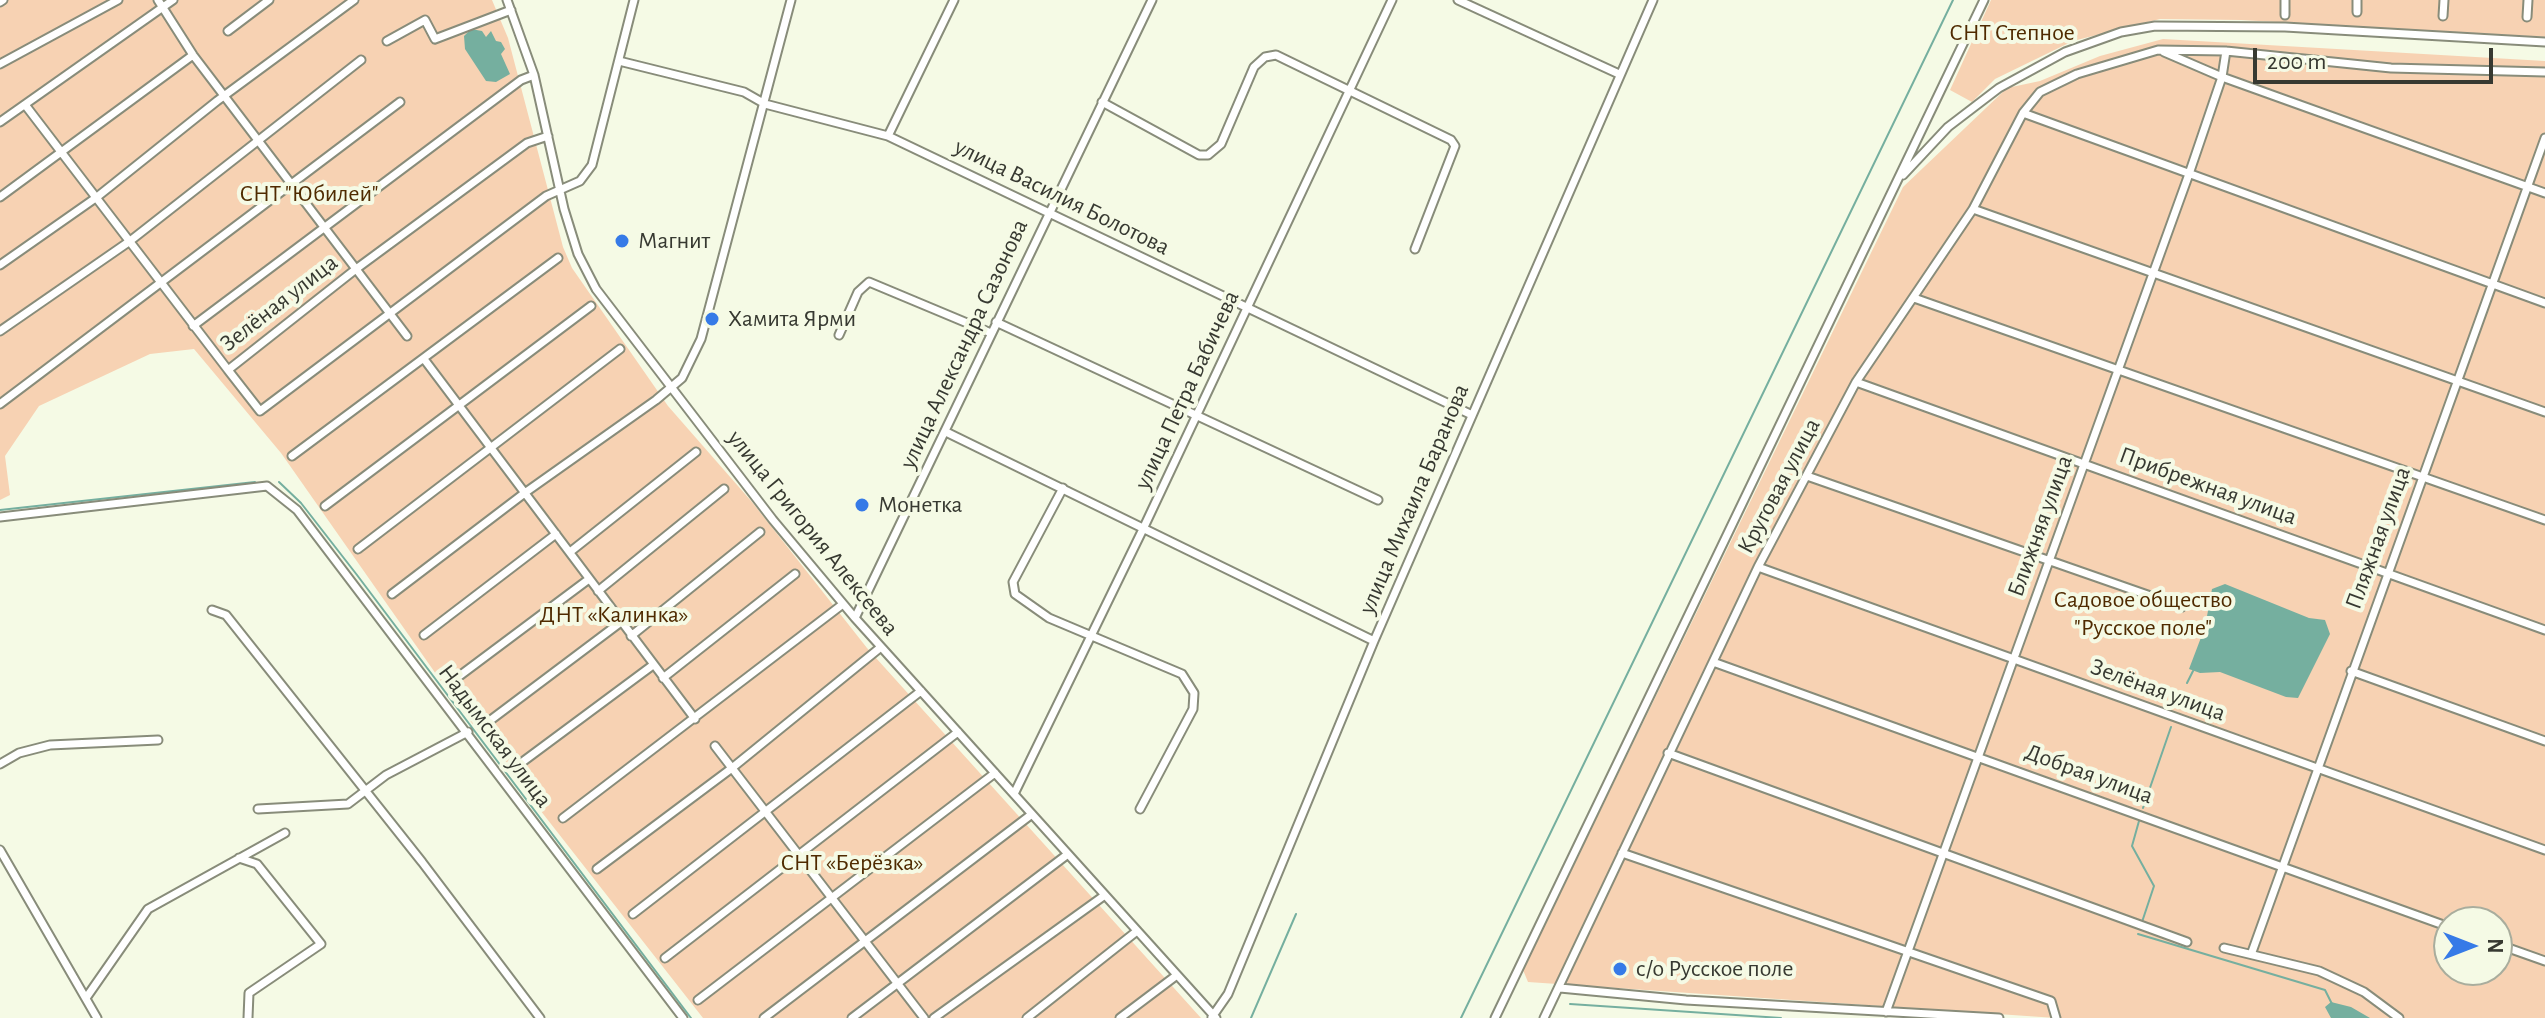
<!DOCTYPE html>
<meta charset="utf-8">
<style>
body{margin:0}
#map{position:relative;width:2545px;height:1018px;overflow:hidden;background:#f5fae5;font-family:"Alegreya Sans",sans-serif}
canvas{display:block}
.north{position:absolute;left:2433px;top:906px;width:80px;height:80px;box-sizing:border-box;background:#f5fae5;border:2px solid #a9ad9d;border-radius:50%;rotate:90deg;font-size:22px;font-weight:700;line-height:32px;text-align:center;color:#373931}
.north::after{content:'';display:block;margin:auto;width:28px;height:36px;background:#367ae7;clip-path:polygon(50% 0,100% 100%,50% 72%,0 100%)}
.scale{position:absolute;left:2253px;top:48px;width:240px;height:36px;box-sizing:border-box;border:4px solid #373931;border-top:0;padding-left:10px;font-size:24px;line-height:28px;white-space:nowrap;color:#373931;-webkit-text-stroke:6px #f5fae5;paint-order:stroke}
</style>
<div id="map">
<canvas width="2545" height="1018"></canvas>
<div class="north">N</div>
<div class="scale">200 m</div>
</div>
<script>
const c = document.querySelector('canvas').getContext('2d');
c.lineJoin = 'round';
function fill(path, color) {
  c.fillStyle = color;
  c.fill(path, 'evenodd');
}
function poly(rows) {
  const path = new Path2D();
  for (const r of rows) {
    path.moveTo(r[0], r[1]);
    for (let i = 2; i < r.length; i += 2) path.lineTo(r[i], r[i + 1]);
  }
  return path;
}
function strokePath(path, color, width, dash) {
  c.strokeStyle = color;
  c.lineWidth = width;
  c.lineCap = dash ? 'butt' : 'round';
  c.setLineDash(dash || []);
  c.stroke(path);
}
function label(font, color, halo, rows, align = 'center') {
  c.font = font + ' "Alegreya Sans",sans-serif';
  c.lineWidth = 8;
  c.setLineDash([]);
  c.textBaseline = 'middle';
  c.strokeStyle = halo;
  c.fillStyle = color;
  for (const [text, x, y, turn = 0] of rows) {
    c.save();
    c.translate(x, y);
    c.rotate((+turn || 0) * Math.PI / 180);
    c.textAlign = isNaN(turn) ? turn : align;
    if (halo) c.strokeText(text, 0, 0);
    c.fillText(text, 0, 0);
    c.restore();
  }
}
const green = poly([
 [0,0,492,0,508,38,563,247,572,268,668,406,752,502,867,648,1201,1018,703,1018,457,704,281,453,194,349,150,354,39,406,5,456,10,495,0,500],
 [1991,0,2545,0,2545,37,2241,20,2160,19,2073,41,1995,79,1972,102,1950,90],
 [2163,39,2545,61,2545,1018,2056,1018,1528,982,1523,970,1903,187,2007,88,2040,81,2100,56],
 [2449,922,2497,922,2497,970,2449,970]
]);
const water = poly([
 [471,29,482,31,486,37,491,31,496,41,501,42,505,49,501,54,510,74,496,82,486,81,465,49,464,36],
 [2225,584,2309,618,2325,620,2330,634,2298,698,2286,697,2220,672,2200,673,2189,669,2205,627,2212,589],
 [2331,1002,2351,1007,2370,1018,2331,1018,2325,1007]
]);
const stream = poly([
 [279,482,301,503,357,575,691,1018],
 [0,510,255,482],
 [2187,683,2193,671],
 [2143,808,2171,727],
 [2139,821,2132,846,2154,886,2142,922],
 [2138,934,2325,990,2332,1004],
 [1570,1004,1781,1018],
 [1251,1018,1296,914],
 [1461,1018,1953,0]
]);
const minor = poly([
 [158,0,193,55,407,336],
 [507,0,534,75,564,209,578,254,596,289,773,520,855,618,1216,1018],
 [1458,0,1619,74],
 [0,2,3,0],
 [2357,12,2357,0],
 [2285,15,2285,0],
 [2443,16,2444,0],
 [2527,17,2528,0],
 [228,31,269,0],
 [387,41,425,20,435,39,511,10],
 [2164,52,2222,77,2545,193],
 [619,61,744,92,765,104,888,136,1472,415],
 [0,64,118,0],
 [1102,102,1199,155,1208,155,1221,144,1254,67,1265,57,1276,55,1451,140,1455,146,1415,249],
 [26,106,228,370,356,269,527,143,548,136],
 [2023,113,2545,303],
 [0,122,173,0],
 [888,136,954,0],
 [1903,175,1948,127,1999,88,2065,52,2121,32,2155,26,2285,27,2545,42],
 [0,197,193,55],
 [1973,209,2545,412],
 [0,265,97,197,217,101,354,0],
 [1914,298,2545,520],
 [996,322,1378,500],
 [193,326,521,80,534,75],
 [0,331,130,241,361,60],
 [839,335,858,292,869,282,991,333],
 [424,359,695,719],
 [228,370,260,411,546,196,580,181,592,165,634,0],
 [1856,382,2545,630],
 [0,404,400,102],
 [946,432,1374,641],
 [292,456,558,258],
 [1807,476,2182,607],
 [1063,488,1013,582,1015,594,1049,618,1182,674,1194,693,1193,709,1140,809],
 [325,506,591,306],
 [0,517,267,486,297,510,683,1018],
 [358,549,620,349],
 [570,552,696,452],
 [1758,567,2545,850],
 [598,591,724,489],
 [392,594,526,492,656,400,682,378,701,339,791,0],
 [212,610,226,615,422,862,540,1018],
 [855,618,1152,0],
 [424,635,556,534],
 [631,636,760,532],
 [1713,662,2449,927],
 [2351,671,2545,741],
 [458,677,589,579],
 [663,678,795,574],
 [488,722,621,622],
 [715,746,924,1018],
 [1668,753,2187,942],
 [521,763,653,665],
 [0,764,19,753,50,745,158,740],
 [1014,794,1144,527,1392,0],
 [258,809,348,804,386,775,468,732],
 [563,818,843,604],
 [0,850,97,1018],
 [1622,853,2051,1001,2056,1018],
 [239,858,257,864,321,944,249,993,248,1018],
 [597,869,732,768,881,647],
 [633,914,921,691],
 [2497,944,2545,961],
 [2224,948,2319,971,2364,992,2399,1018],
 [2252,952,2545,138],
 [665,958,958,732],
 [1560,988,1686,1000,1999,1018],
 [86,998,148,909,285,833],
 [698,1000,995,773],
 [1886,1012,2189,174,2222,77,2226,51],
 [1212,1017,1228,994,1374,641,1653,0],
 [764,1018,1032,814],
 [852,1018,1068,854],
 [934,1018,1105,895],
 [1027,1018,1137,931],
 [1120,1018,1177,975],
 [1495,1018,1984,0],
 [1544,1018,1758,567,1856,382,1973,209,2023,113,2040,92,2077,74,2158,50,2226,51,2391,68,2545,72]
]);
const markers = [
 [622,241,8,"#367ae7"],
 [712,319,8,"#367ae7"],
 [862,505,8,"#367ae7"],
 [1620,969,8,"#367ae7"]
];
const parkNames = [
 ["СНТ Степное",2012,33],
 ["СНТ \"Юбилей\"",309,194],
 ["Садовое общество",2143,600],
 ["\"Русское поле\"",2143,628],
 ["ДНТ «Калинка»",614,615],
 ["СНТ «Берёзка»",852,863]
];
const streetNames = [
 ["улица Василия Болотова",1062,197,26],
 ["Зелёная улица",279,303,-38],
 ["улица Александра Сазонова",964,344,-65],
 ["улица Петра Бабичева",1187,390,-65],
 ["Круговая улица",1779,486,-62],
 ["Прибрежная улица",2208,486,20],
 ["улица Михаила Баранова",1414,499,-67],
 ["Ближняя улица",2040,526,-70],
 ["улица Григория Алексеева",813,533,51],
 ["Пляжная улица",2378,538,-70],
 ["Зелёная улица",2158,690,20],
 ["Надымская улица",495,736,53],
 ["Добрая улица",2089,774,20]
];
const poiNames = [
 ["Магнит",638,241],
 ["Хамита Ярми",728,319],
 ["Монетка",878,505],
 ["с/о Русское поле",1636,969]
];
fill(green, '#f7d2b3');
fill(water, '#75af9f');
strokePath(stream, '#75af9f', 2);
strokePath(minor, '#888c7a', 11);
strokePath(minor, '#fff', 7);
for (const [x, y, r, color] of markers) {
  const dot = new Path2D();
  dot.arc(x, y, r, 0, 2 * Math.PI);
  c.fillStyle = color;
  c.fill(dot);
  strokePath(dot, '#f5fae5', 3);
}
label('24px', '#4f2a00', '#f5fae5', parkNames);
label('24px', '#373931', '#f5fae5', streetNames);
label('24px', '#373931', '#f5fae5', poiNames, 'left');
</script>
